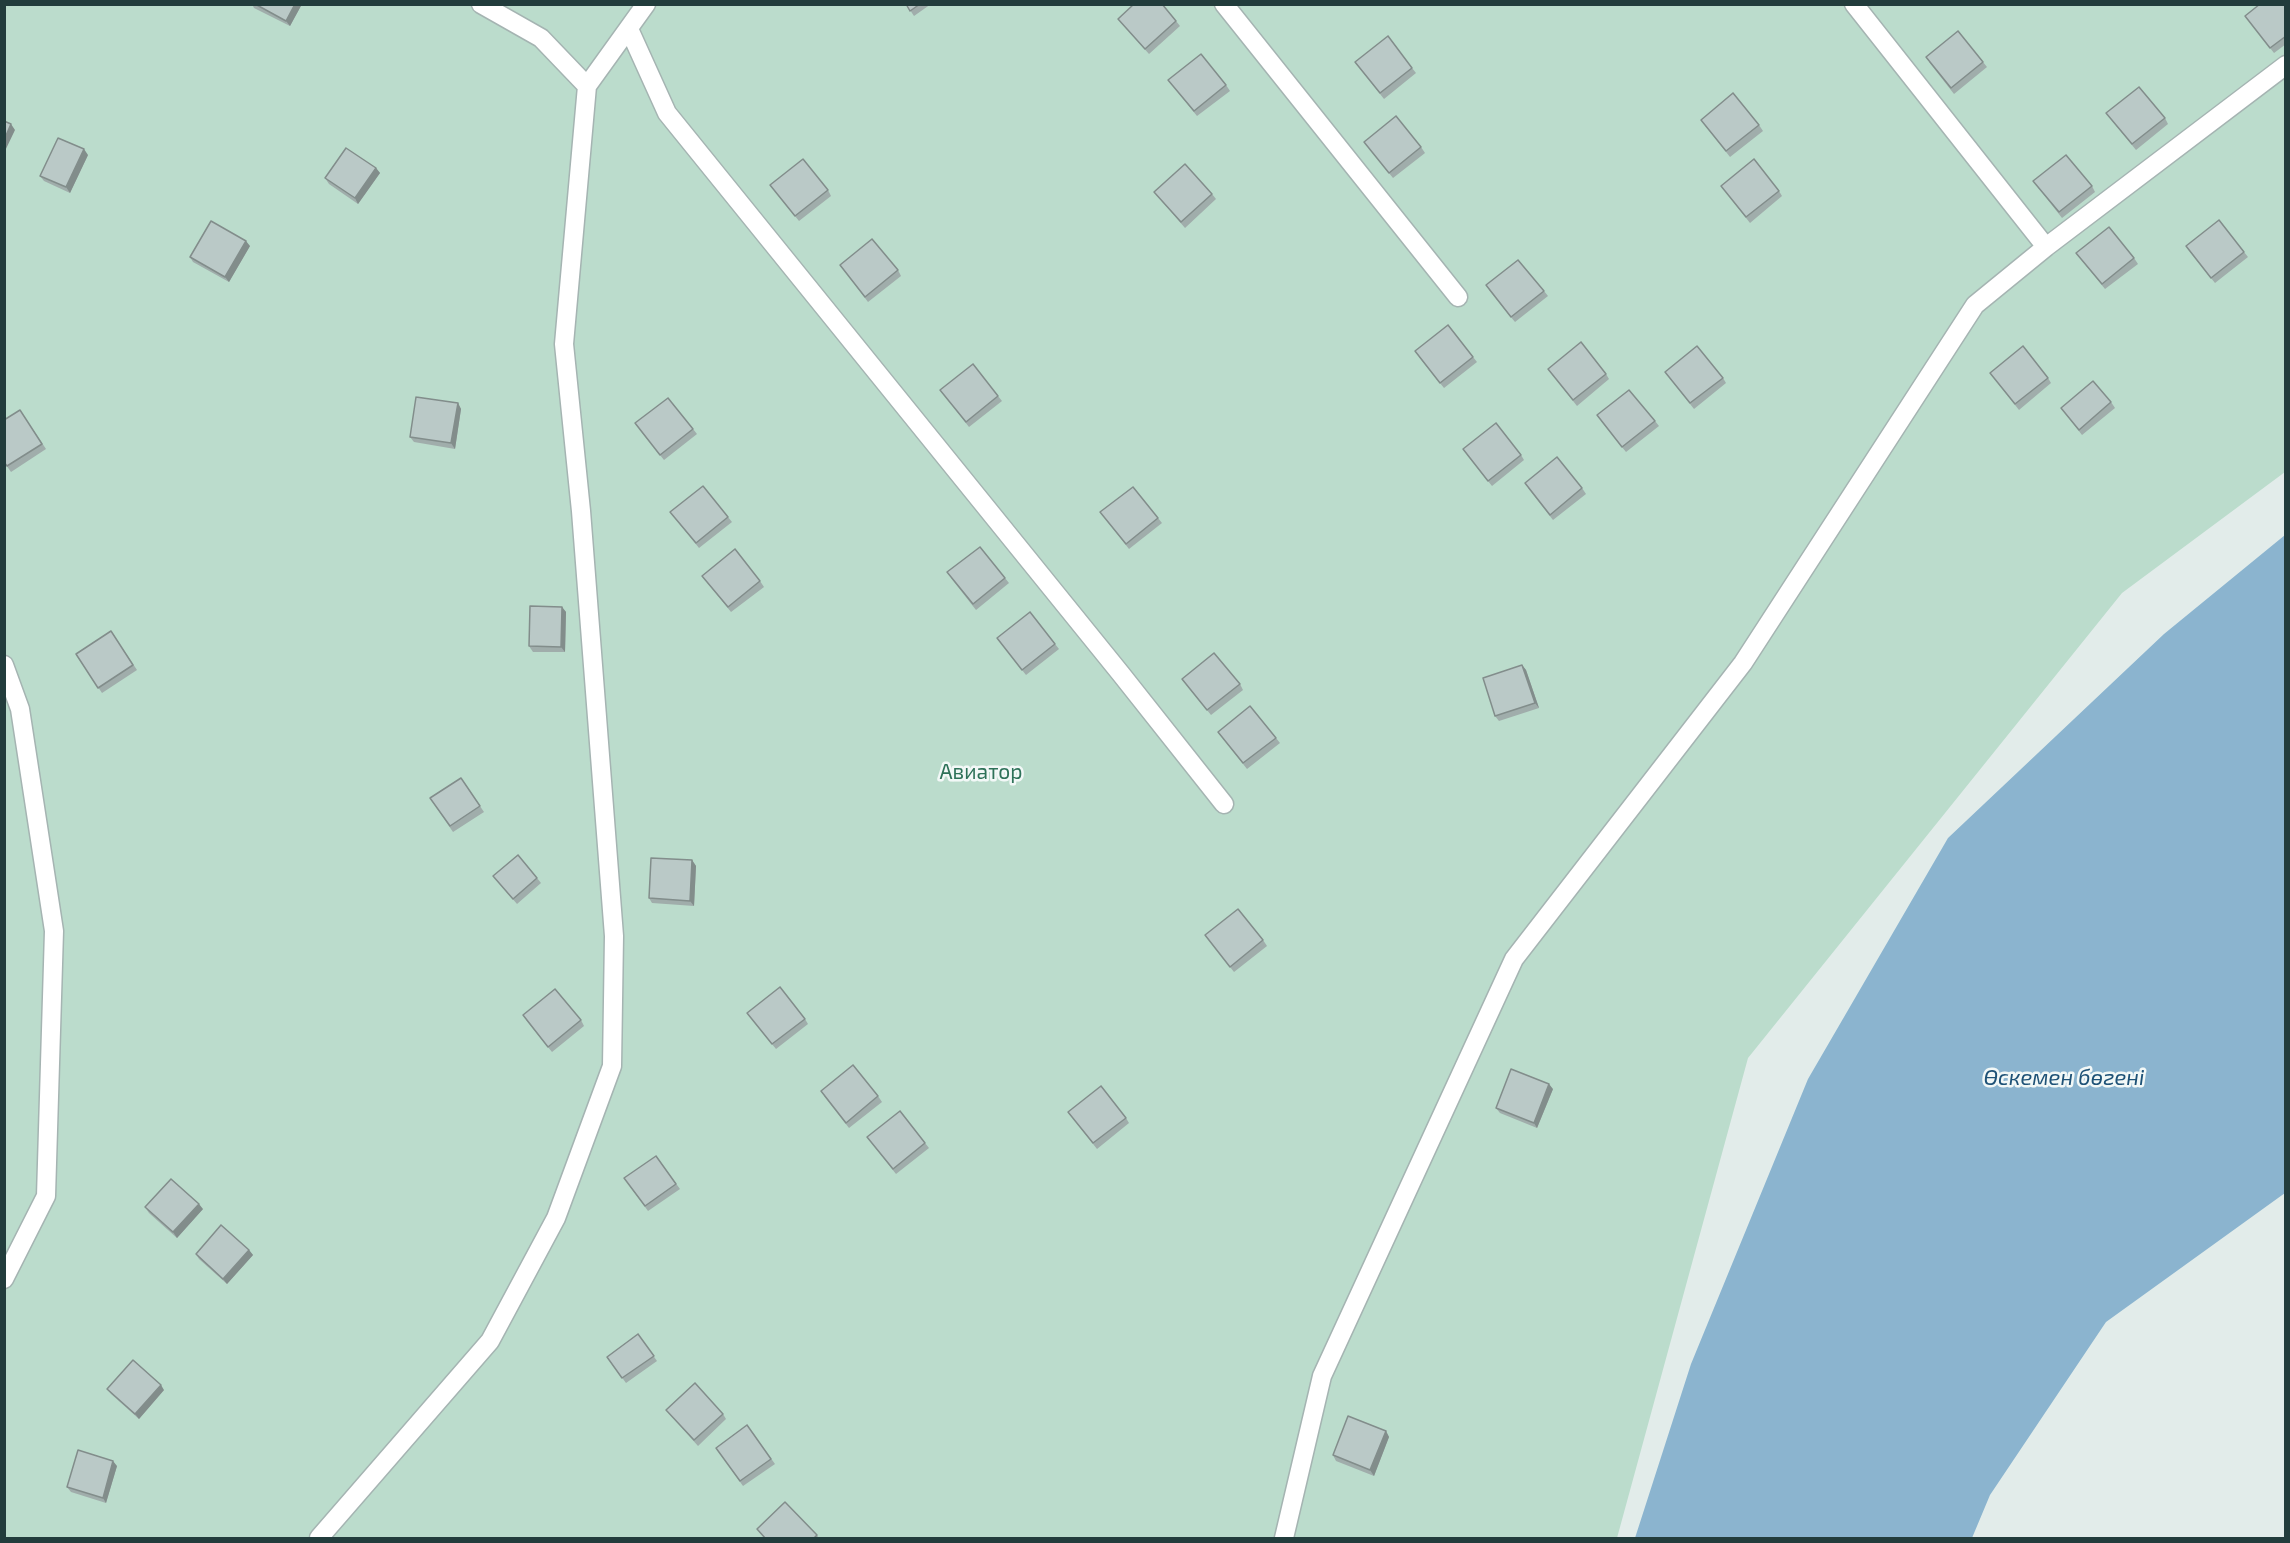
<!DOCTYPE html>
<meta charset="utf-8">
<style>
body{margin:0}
#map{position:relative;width:2290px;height:1543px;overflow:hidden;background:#e2ecea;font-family:"Exo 2",sans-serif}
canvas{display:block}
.frame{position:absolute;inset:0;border:6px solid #223c3c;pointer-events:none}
</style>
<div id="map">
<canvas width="2290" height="1543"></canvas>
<div class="frame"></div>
</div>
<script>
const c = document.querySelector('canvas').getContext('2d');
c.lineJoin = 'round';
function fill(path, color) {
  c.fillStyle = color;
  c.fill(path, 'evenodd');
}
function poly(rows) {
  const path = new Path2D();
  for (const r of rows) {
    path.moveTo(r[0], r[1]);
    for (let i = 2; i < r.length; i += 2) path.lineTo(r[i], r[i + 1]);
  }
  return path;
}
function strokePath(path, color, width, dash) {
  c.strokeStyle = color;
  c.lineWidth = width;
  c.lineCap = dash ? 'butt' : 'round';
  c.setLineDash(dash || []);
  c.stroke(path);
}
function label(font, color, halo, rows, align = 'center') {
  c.font = font + ' "Exo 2",sans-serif';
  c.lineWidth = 5;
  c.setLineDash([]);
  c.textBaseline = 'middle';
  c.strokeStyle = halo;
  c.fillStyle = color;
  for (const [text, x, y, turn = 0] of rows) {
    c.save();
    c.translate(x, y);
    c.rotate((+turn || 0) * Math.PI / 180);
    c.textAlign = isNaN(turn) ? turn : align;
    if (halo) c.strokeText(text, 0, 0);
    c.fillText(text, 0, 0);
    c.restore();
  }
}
const green = poly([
 [5,5,2285,5,2285,472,2122,593,1748,1058,1617,1538,5,1538]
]);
const water = poly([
 [2285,535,2285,1193,2106,1322,1990,1495,1972,1538,1635,1538,1691,1364,1808,1079,1948,838,2164,634]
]);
const minor = poly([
 [481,4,541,38,587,86],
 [1224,4,1458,297],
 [1854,4,2046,247,2286,65],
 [629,29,667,113,1121,674,1224,804],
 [4,665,20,709,54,931,46,1196,4,1279],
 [319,1538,490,1341,556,1218,612,1066,614,936,581,511,564,344,587,86,646,4],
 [1284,1538,1322,1376,1514,959,1743,663,1975,305,2046,247]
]);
const wall = poly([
 [252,4,302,4,290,26,254,8],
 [906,4,931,4,914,16],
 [2286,4,2286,44,2274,53,2249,21],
 [1118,19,1176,21,1180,26,1149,54],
 [1355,62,1412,68,1416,73,1384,99],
 [1929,62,1983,62,1987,67,1954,94],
 [1168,80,1226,85,1230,91,1197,116],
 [2110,118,2165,118,2168,124,2136,150],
 [1705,125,1759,125,1763,131,1730,157],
 [1364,142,1421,147,1425,153,1393,178],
 [88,155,70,193,44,181,40,176],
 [376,168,380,173,358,204,329,184,325,178],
 [770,185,828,190,831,196,799,221],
 [2037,186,2092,186,2095,192,2062,218],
 [1725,191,1779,191,1782,196,1750,223],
 [1154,192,1212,194,1216,199,1185,228],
 [250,246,229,282,193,262,190,257],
 [2190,252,2244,252,2248,257,2215,283],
 [2076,253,2134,258,2138,264,2105,289],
 [844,270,898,270,901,276,868,302],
 [1489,290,1544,291,1548,296,1515,322],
 [1419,357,1473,357,1477,362,1444,388],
 [1665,372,1723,378,1726,383,1694,409],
 [1552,374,1606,374,1609,379,1577,406],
 [1994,378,2048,378,2051,383,2019,410],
 [940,390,998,396,1002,401,969,427],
 [2111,402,2115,408,2082,435,2061,408],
 [458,403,461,409,455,449,414,442,410,437],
 [20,410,46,449,11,472,4,462],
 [1601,421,1655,421,1659,426,1626,452],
 [639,429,693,429,697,434,664,460],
 [1467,455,1521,455,1524,460,1492,486],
 [1528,488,1582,488,1586,494,1553,520],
 [670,512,728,517,732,522,699,548],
 [1104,517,1158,518,1162,523,1129,549],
 [702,576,760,581,764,587,731,612],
 [951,578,1005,578,1009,583,976,610],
 [562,607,566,612,565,652,533,652,529,646],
 [111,631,137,670,102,693,76,654],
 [997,638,1055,644,1059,649,1026,675],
 [1522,665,1526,670,1539,708,1499,721,1495,716],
 [1182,679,1240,684,1243,690,1211,715],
 [1218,732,1276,738,1280,743,1247,769],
 [461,778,484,812,453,832,430,798],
 [692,860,696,866,694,906,652,903,649,898],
 [493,876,537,878,541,883,517,904],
 [1209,940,1263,940,1267,946,1234,972],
 [747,1013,805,1019,808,1024,776,1049],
 [526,1020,581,1020,584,1026,552,1052],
 [1553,1089,1537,1128,1500,1113,1496,1108],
 [824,1096,878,1096,882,1102,849,1128],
 [1068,1112,1126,1118,1129,1123,1097,1149],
 [867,1137,925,1143,929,1148,896,1174],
 [656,1156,680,1189,648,1211,624,1178],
 [145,1207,203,1209,177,1238,149,1213],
 [249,1250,253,1255,227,1284,199,1259,196,1254],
 [638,1334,657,1361,626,1383,607,1357],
 [107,1389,164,1390,139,1419,111,1394],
 [666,1410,723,1414,726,1419,698,1446],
 [747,1425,775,1464,743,1486,716,1448],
 [1386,1431,1389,1437,1374,1476,1336,1461,1333,1455],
 [117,1466,106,1503,71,1492,67,1487],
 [757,1529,817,1535,819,1539,765,1539]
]);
const shadedWall = poly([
 [295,4,302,4,290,26,286,21],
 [11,124,15,130,4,153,4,140],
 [84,149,88,155,70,193,66,187],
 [376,168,380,173,358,204,355,198],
 [246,241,250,246,229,282,225,277],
 [458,403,461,409,455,449,451,443],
 [562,607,566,612,565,652,561,647],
 [1522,665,1526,670,1539,708,1535,703],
 [692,860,696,866,694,906,690,901],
 [1549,1084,1553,1089,1537,1128,1534,1123],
 [199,1204,203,1209,177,1238,173,1232],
 [249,1250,253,1255,227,1284,223,1279],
 [161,1385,164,1390,139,1419,135,1414],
 [1386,1431,1389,1437,1374,1476,1370,1470],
 [113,1461,117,1466,106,1503,103,1498]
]);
const building = poly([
 [255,4,295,4,286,21,255,4],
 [906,4,920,4,910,11,906,4],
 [1134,4,1162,4,1176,21,1145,49,1118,19,1134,4],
 [2260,4,2286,4,2286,36,2270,48,2245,16,2260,4],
 [1958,31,1983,62,1951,88,1926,57,1958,31],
 [1388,36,1412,68,1380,93,1355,62,1388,36],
 [1201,54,1226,85,1194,111,1168,80,1201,54],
 [2139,87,2165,118,2132,144,2106,113,2139,87],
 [1733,93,1759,125,1726,151,1701,120,1733,93],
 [1396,116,1421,147,1389,173,1364,142,1396,116],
 [4,121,11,124,4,140,4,121],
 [58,138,84,149,66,187,40,176,58,138],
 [346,148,376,168,355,198,325,178,346,148],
 [2066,155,2092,186,2059,212,2033,181,2066,155],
 [803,159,828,190,795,216,770,185,803,159],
 [1754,159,1779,191,1746,217,1721,186,1754,159],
 [1185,164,1212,194,1181,222,1154,192,1185,164],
 [2219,220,2244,252,2211,278,2186,246,2219,220],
 [211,221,246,241,225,277,190,257,211,221],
 [2109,227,2134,258,2102,284,2076,253,2109,227],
 [872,239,898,270,865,297,840,265,872,239],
 [1518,260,1544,291,1511,317,1486,285,1518,260],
 [1448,325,1473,357,1440,383,1415,351,1448,325],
 [1581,342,1606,374,1573,400,1548,369,1581,342],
 [1697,346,1723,378,1690,403,1665,372,1697,346],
 [2023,346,2048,378,2015,404,1990,373,2023,346],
 [973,364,998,396,966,422,940,390,973,364],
 [2093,381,2111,402,2079,430,2061,408,2093,381],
 [1629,390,1655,421,1622,447,1597,415,1629,390],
 [416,397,458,403,451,443,410,437,416,397],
 [668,398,693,429,660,455,635,423,668,398],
 [20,410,42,444,7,466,4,462,4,420,20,410],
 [1496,423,1521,455,1488,481,1463,449,1496,423],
 [1557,457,1582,488,1550,515,1525,483,1557,457],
 [703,486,728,517,696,543,670,512,703,486],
 [1133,487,1158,518,1126,544,1100,512,1133,487],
 [980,547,1005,578,973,604,947,572,980,547],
 [735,549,760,581,728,607,702,576,735,549],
 [530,606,562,607,561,647,529,646,530,606],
 [1030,612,1055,644,1022,670,997,638,1030,612],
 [111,631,133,665,98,688,76,654,111,631],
 [1214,653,1240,684,1207,710,1182,679,1214,653],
 [1522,665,1535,703,1495,716,1483,678,1522,665],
 [1250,706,1276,738,1243,763,1218,732,1250,706],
 [461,778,480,806,450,826,430,798,461,778],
 [518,855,537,878,513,899,493,876,518,855],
 [651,858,692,860,690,901,649,898,651,858],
 [1238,909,1263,940,1230,967,1205,935,1238,909],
 [780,987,805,1019,772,1044,747,1013,780,987],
 [555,989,581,1020,548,1047,523,1015,555,989],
 [853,1065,878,1096,846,1123,821,1091,853,1065],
 [1511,1069,1549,1084,1534,1123,1496,1108,1511,1069],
 [1101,1086,1126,1118,1093,1143,1068,1112,1101,1086],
 [900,1111,925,1143,893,1169,867,1137,900,1111],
 [656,1156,676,1184,645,1206,624,1178,656,1156],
 [171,1179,199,1204,173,1232,145,1207,171,1179],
 [221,1225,249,1250,223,1279,196,1254,221,1225],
 [638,1334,654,1356,622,1378,607,1357,638,1334],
 [133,1360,161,1385,135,1414,107,1389,133,1360],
 [695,1383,723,1414,694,1440,666,1410,695,1383],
 [1348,1416,1386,1431,1370,1470,1333,1455,1348,1416],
 [747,1425,771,1459,740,1481,716,1448,747,1425],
 [78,1450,113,1461,103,1498,67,1487,78,1450],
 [785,1502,817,1535,813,1539,766,1539,757,1529,785,1502]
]);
const parkNames = [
 ["Авиатор",981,772]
];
const waterNames = [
 ["Өскемен бөгені",2064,1078]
];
fill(green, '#bbdccc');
fill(water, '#8bb4cf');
strokePath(minor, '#a5b4b2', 21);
strokePath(minor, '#fff', 18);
fill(wall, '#a0adab');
fill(shadedWall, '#828d8b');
fill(building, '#bac9c7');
strokePath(building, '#828d8b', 1.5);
label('21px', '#2e7259', '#f2f8f7', parkNames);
label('italic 22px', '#1e5277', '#f2f8f7', waterNames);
</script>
